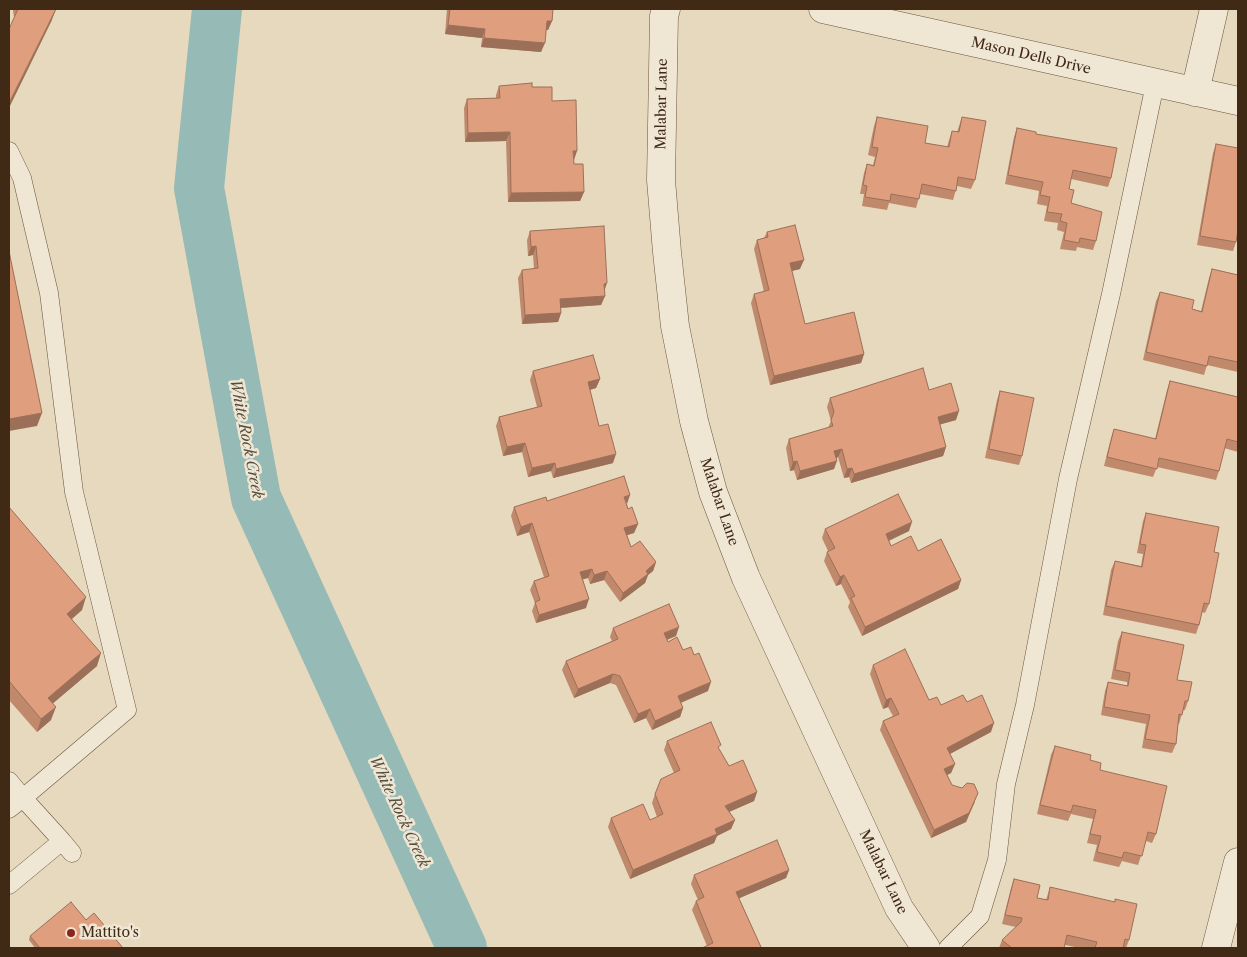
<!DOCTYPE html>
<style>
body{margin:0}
#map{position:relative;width:1247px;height:957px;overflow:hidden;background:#e6d9bd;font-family:"Libre Caslon Text",serif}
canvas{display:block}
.frame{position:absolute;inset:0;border:10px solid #402915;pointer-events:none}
</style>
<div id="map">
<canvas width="1247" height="957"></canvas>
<div class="frame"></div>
</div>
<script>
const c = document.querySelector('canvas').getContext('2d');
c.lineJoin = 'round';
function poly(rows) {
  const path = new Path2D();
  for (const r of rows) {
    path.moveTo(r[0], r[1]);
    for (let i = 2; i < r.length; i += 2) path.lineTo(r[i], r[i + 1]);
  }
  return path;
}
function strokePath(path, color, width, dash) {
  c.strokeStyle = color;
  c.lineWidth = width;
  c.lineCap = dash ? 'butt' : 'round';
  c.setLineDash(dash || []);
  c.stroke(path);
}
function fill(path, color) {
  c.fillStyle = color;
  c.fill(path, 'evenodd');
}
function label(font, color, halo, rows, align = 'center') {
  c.font = font + ' "Libre Caslon Text",serif';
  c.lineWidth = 5;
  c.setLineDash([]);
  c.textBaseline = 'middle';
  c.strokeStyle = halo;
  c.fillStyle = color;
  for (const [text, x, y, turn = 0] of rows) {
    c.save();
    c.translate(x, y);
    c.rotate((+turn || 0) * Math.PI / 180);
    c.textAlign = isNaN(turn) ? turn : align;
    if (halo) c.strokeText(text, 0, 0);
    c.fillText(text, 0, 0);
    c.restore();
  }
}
const river = poly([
 [217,9,199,188,256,498,462,948]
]);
const lane = poly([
 [9,151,22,178,49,293,74,492,127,710,23,798,62,841],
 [9,781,23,798,9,809],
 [9,885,62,841,72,853],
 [948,948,980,916,997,860,1006,784,1025,705,1068,479,1111,294,1155,84]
]);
const street = poly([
 [666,9,664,16,661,180,667,252,675,326,694,421,713,492,746,578,899,908,926,948],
 [823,9,1238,101],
 [1195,92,1214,9],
 [1216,948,1238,862]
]);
const wall = poly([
 [13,9,56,9,51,22,14,17,13,11],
 [447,9,553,9,552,21,548,30,546,30,541,52,481,47,482,38,445,34],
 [499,86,532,87,552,101,573,160,574,164,584,192,580,201,508,202,506,141,465,142,464,108,467,99,496,98,496,95],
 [877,117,925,143,947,147,949,140,952,131,957,132,962,117,975,180,971,189,957,186,953,200,920,194,916,208,889,203,887,210,862,206,864,194,860,194,864,173,867,164,873,165,875,157,868,155,874,126],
 [1017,128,1036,134,1111,178,1108,187,1071,179,1069,189,1071,203,1096,241,1093,250,1077,247,1076,251,1060,249,1064,232,1057,230,1058,223,1044,221,1047,206,1037,204,1039,191,1005,184,1014,137],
 [1216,144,1236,242,1233,251,1197,245,1213,153],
 [530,231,604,291,605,296,601,305,561,308,561,313,558,322,522,324,518,278,522,270,534,269,533,255,528,256,527,240],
 [767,232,800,269,792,271,805,324,864,354,861,363,770,385,751,303,754,294,764,292,754,249,757,240,764,238],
 [1212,269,1238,275,1238,372,1207,365,1204,375,1143,360,1156,301,1160,292,1192,309,1201,311,1209,278],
 [533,371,600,379,596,388,590,390,599,426,613,463,553,478,551,471,528,477,522,452,503,456,496,426,499,417,537,407,530,380],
 [1170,381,1238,397,1238,452,1224,448,1219,471,1216,480,1157,467,1153,477,1104,466,1111,438,1114,429,1155,439,1167,390],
 [929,390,956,420,940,424,946,447,943,456,851,483,849,477,844,478,838,457,837,458,834,469,797,480,794,470,790,471,786,448,789,439,828,428,831,421,827,407,830,398],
 [1000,391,1022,456,1019,465,985,458,997,400],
 [547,501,627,504,628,509,638,524,634,533,627,535,631,547,656,562,653,571,648,575,645,583,620,602,604,580,590,584,588,578,583,579,586,608,536,623,532,611,535,603,530,590,534,581,544,577,529,532,517,536,511,516,514,507],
 [9,507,82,610,72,619,97,666,53,703,51,720,37,732,9,700],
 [1146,513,1214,552,1209,604,1205,613,1202,612,1199,625,1196,634,1103,615,1111,570,1115,561,1141,566,1143,554,1137,553,1143,521],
 [825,529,909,531,889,541,891,546,918,551,961,580,958,589,862,636,848,607,850,602,841,584,836,586,824,561,827,552,828,551,822,538],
 [613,628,676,636,667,640,668,642,683,650,708,691,681,703,683,708,680,717,652,730,646,718,634,723,616,685,610,683,574,698,562,670,566,661,612,641,610,637],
 [1122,632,1177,680,1188,701,1185,710,1183,710,1179,724,1178,724,1176,744,1172,753,1142,748,1146,724,1101,715,1105,691,1108,682,1127,686,1127,682,1111,679,1118,641],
 [873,665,929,700,941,705,967,702,991,732,950,754,955,764,951,773,947,775,952,785,975,802,966,822,931,838,880,730,883,721,893,716,888,707,883,709,870,674],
 [667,741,719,749,729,766,757,792,754,801,729,812,735,820,731,829,717,836,714,843,630,879,608,827,611,818,650,820,657,817,652,803,655,794,674,773,664,750],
 [1055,746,1090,760,1100,770,1156,834,1152,843,1146,841,1138,865,1122,861,1119,867,1093,861,1097,845,1087,843,1093,819,1071,814,1068,821,1037,814,1051,755],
 [789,870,786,878,739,898,761,947,707,946,692,910,696,901,698,900,691,884,694,875],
 [1014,879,1037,898,1046,900,1050,887,1129,940,1126,948,1080,948,1065,945,1064,948,999,948,1002,940,1016,927,1002,924,1011,888],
 [86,920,123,948,35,948,29,940,30,936]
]);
const shadedWall = poly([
 [56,9,51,22,9,108,9,103],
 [547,21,552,21,548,30,543,30],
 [448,25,485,29,482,38,445,34],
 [484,38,545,43,541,52,481,47],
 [510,132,506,141,465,142,468,133],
 [573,151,577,151,574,160],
 [584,192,580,201,508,202,511,193],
 [536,246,533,255,528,256,531,247],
 [804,260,800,269,787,272,790,263],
 [607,283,604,292,604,284],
 [605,296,601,305,557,308,560,299],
 [561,313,558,322,522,324,525,315],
 [864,354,861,363,770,385,774,376],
 [600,379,596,388,585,391,588,382],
 [959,411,956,420,935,426,938,417],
 [42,413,37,426,9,431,9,419],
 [525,443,522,452,503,456,507,447],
 [946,447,943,456,851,483,854,474],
 [842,449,838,457,831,460,834,451],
 [616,454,613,463,553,478,556,469],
 [797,461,794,470,790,471,793,462],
 [837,461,834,469,797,480,800,471],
 [555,463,551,471,528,477,532,468],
 [852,468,849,477,844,478,847,469],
 [630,495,627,504,624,497],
 [912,522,909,531,883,543,886,534],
 [532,523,529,532,517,536,521,527],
 [638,524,634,533,621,537,624,528],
 [656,562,653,571,648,575,645,583,620,602,623,593,646,571],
 [592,569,588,578,577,581,580,572],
 [607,571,604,580,590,584,594,575],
 [844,575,841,584,836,586,840,577],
 [961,580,958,589,862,636,865,627],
 [86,597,82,610,62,627,67,614],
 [589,599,586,608,536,623,539,615],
 [679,627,676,636,661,642,664,633],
 [101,653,97,666,44,711,48,698],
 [613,674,610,683,574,698,578,689],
 [711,682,708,691,675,705,678,696],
 [891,698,888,707,883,709,886,700],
 [56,707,51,720,37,732,41,719],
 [683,708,680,717,652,730,655,721],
 [650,709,646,718,634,723,638,714],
 [994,723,991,732,944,757,947,748],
 [955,764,951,773,941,778,944,769],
 [757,792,754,801,722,815,725,806],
 [978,793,966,822,931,838,934,830],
 [735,820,731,829,717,836,714,843,630,879,633,870,715,829],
 [789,870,786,878,733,901,736,892]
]);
const building = poly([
 [18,9,56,9,9,103,9,29,18,9],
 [450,9,553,9,552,21,547,21,545,43,484,38,485,29,448,25,450,9],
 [532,83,532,87,552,87,552,101,576,100,577,151,573,151,574,164,583,164,584,192,511,193,510,132,468,133,467,99,500,98,499,86,532,83],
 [877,117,928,126,925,143,949,147,952,131,959,132,962,117,986,121,975,180,958,177,956,191,922,184,919,199,891,194,890,201,865,197,867,186,863,185,867,164,874,166,878,148,872,147,877,117],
 [1017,128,1036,132,1036,134,1117,148,1111,178,1073,170,1069,189,1074,190,1071,203,1102,212,1096,241,1080,238,1079,243,1064,240,1067,223,1060,221,1062,214,1047,212,1050,197,1040,195,1043,182,1008,175,1017,128],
 [1216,144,1238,148,1238,230,1236,242,1200,236,1216,144],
 [795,225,804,260,790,263,805,324,854,312,864,354,774,376,754,294,769,290,757,240,768,237,767,232,795,225],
 [604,226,607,283,604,284,605,296,560,299,561,313,525,315,522,270,538,268,536,246,531,247,530,231,604,226],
 [9,251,42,413,9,419,9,251],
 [1212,269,1238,275,1238,362,1209,356,1207,366,1146,352,1160,292,1194,300,1192,309,1202,312,1212,269],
 [593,355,600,379,588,382,599,426,608,424,616,454,556,469,555,463,532,468,525,443,507,447,499,417,542,406,533,371,593,355],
 [923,368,929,390,951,383,959,411,938,417,946,447,854,474,852,468,847,469,842,449,834,451,837,461,800,471,797,461,793,462,789,439,833,426,831,420,834,412,830,398,923,368],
 [1170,381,1238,397,1238,442,1227,439,1219,471,1159,458,1157,469,1107,457,1114,429,1156,439,1170,381],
 [1000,391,1034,398,1022,456,989,449,1000,391],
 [624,476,630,495,624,497,628,509,632,507,638,524,624,528,631,547,640,541,656,562,646,571,648,574,623,593,607,571,594,575,592,569,580,572,589,599,539,615,535,602,540,600,534,581,549,576,532,523,521,527,514,507,546,497,547,501,624,476],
 [898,494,912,522,886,534,891,546,911,536,918,551,941,539,961,580,865,627,851,598,855,596,844,575,840,577,827,552,835,548,825,529,898,494],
 [9,507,86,597,67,614,101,653,48,698,56,707,41,719,9,681,9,507],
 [1146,513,1219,527,1214,552,1219,553,1209,604,1204,603,1199,625,1106,606,1115,561,1142,567,1146,545,1140,544,1146,513],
 [669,604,679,627,664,633,668,642,677,637,683,650,691,647,694,655,699,653,711,682,678,696,683,708,655,721,650,709,638,714,620,676,613,674,578,689,566,661,618,639,613,628,669,604],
 [1122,632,1184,645,1177,680,1192,682,1188,701,1185,701,1182,715,1179,714,1176,744,1145,739,1150,715,1104,707,1108,682,1128,686,1130,673,1115,670,1122,632],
 [905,649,929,700,937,697,941,705,963,695,967,702,982,695,994,723,947,748,955,764,944,769,952,785,962,788,967,783,974,784,978,793,969,813,934,830,883,721,899,714,891,698,886,700,873,665,905,649],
 [711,722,721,745,718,747,729,766,743,760,757,792,725,806,735,820,715,829,717,834,633,870,611,818,643,804,650,820,663,814,655,794,661,779,680,770,667,741,711,722],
 [1055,746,1091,755,1090,760,1101,763,1100,770,1167,786,1156,834,1148,832,1142,856,1124,852,1122,858,1097,852,1101,836,1090,834,1096,810,1073,805,1071,812,1040,805,1055,746],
 [777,840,789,870,736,892,761,947,758,948,702,948,713,943,696,901,704,897,694,875,777,840],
 [1014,879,1040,885,1037,898,1048,900,1050,887,1115,902,1115,899,1137,904,1129,940,1125,939,1123,948,1095,948,1097,942,1067,935,1064,948,1012,948,1002,940,1021,922,1022,918,1005,915,1014,879],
 [71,902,86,920,94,913,123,948,40,948,30,936,71,902]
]);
const markers = [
 [71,933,5,"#8f2418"]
];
const streetNames = [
 ["Mason Dells Drive",1031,56,13],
 ["Malabar Lane",662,104,-89],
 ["Malabar Lane",719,502,71],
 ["Malabar Lane",883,872,64]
];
const poiNames = [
 ["Mattito's",81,933]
];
const waterNames = [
 ["White Rock Creek",246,439,79],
 ["White Rock Creek",399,812,65]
];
strokePath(river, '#96bab5', 50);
strokePath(lane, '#6a553f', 19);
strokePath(street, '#6a553f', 29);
strokePath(lane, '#efe6d4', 18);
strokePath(street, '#efe6d4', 28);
fill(wall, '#c0896c');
fill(shadedWall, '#9c6f58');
fill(building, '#df9f7e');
strokePath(building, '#9c6f58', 1);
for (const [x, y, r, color] of markers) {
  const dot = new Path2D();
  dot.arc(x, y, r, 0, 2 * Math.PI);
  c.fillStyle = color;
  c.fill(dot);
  strokePath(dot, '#efe6d4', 2);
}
label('14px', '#402915', '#efe6d4', streetNames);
label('14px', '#402915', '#efe6d4', poiNames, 'left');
label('italic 15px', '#564d3d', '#efe6d4', waterNames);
</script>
